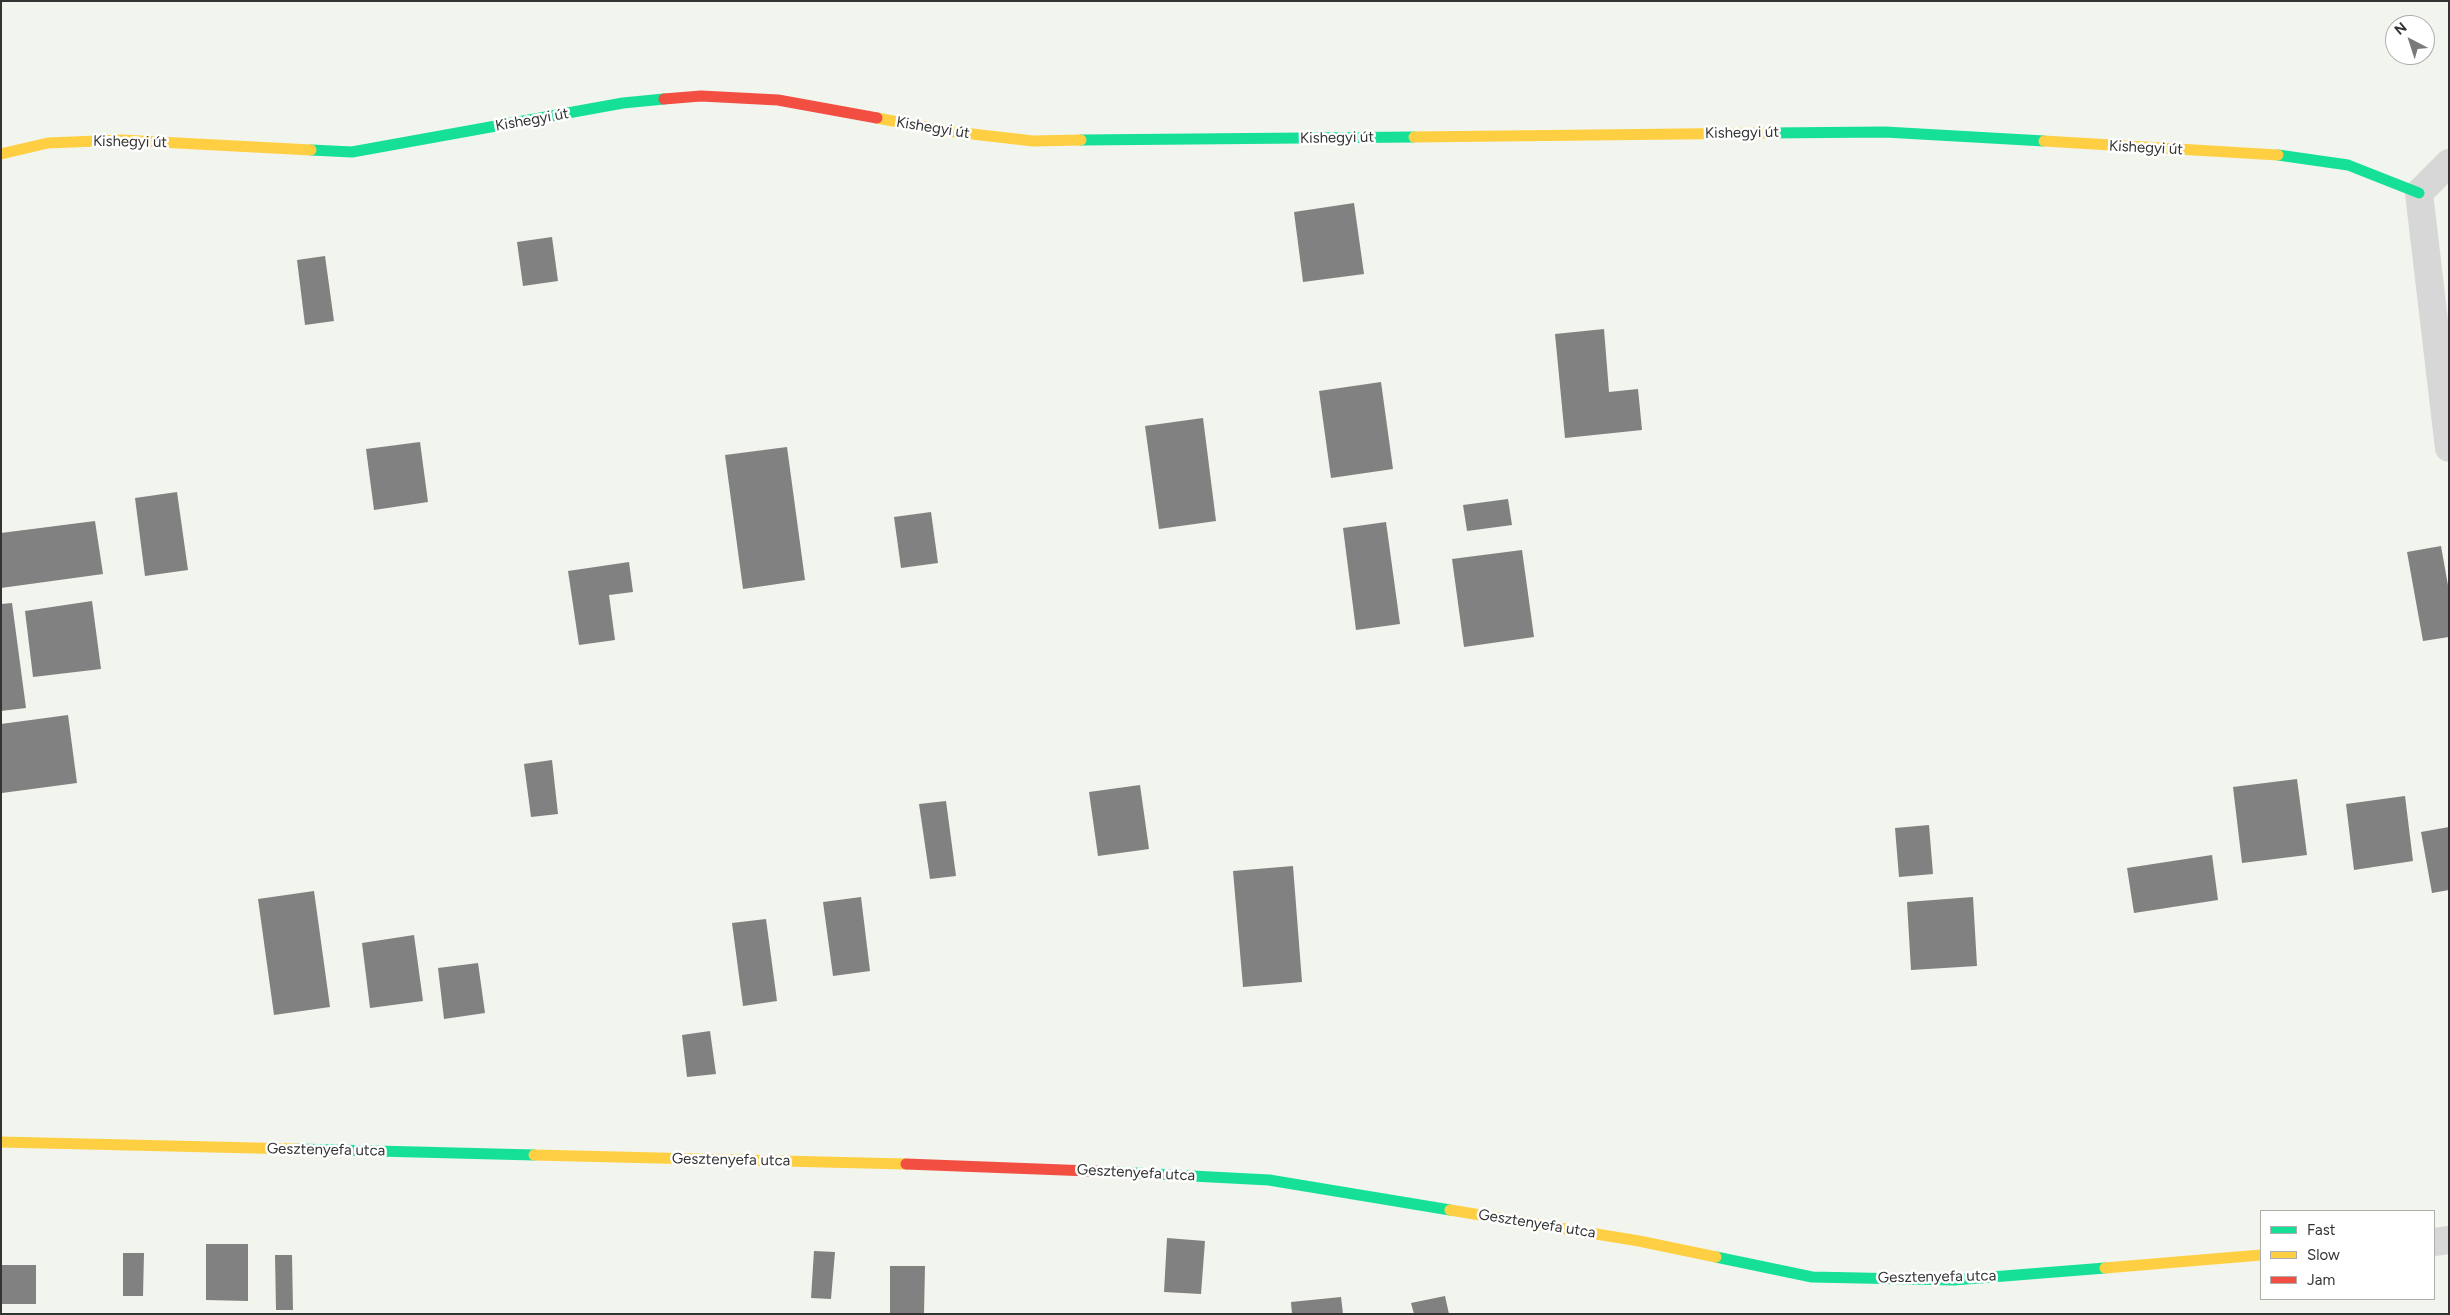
<!DOCTYPE html>
<meta charset="utf-8">
<style>
body{margin:0}
#map{position:relative;width:2450px;height:1315px;overflow:hidden;background:#fff;font-family:Figtree,sans-serif}
canvas{display:block}
.frame{position:absolute;inset:0;border:2px solid #333;pointer-events:none}
.legend{position:absolute;left:2260px;top:1210px;width:175px;height:90px;box-sizing:border-box;background:#fff;border:1px solid #adadad;margin:0;padding:6px 9px;list-style:none;font-size:15px;color:#333}
.legend li{display:flex;align-items:center;gap:10px;height:25px}
.legend b{width:25px;border:1px solid #adadad}
.north{position:absolute;left:2385px;top:15px;width:50px;height:50px;box-sizing:border-box;background:#fff;border:1px solid #adadad;border-radius:50%;rotate:320deg;font-size:14px;font-weight:700;line-height:20px;text-align:center;color:#333}
.north::after{content:'';display:block;margin:auto;width:18px;height:22px;background:#7a7a7a;clip-path:polygon(50% 0,100% 100%,50% 72%,0 100%)}
</style>
<div id="map">
<canvas width="2450" height="1315"></canvas>
<div class="frame"></div>
<ul class="legend">
<li><b style="height:6px;background:#16e098"></b>Fast</li>
<li><b style="height:6px;background:#ffcf43"></b>Slow</li>
<li><b style="height:6px;background:#f24e42"></b>Jam</li>
</ul>
<div class="north">N</div>
</div>
<script>
const c = document.querySelector('canvas').getContext('2d');
c.lineJoin = 'round';
function fill(path, color) {
  c.fillStyle = color;
  c.fill(path, 'evenodd');
}
function poly(rows) {
  const path = new Path2D();
  for (const r of rows) {
    path.moveTo(r[0], r[1]);
    for (let i = 2; i < r.length; i += 2) path.lineTo(r[i], r[i + 1]);
  }
  return path;
}
function strokePath(path, color, width, dash) {
  c.strokeStyle = color;
  c.lineWidth = width;
  c.lineCap = dash ? 'butt' : 'round';
  c.setLineDash(dash || []);
  c.stroke(path);
}
function label(font, color, halo, rows, align = 'center') {
  c.font = font + ' Figtree,sans-serif';
  c.lineWidth = 5;
  c.setLineDash([]);
  c.textBaseline = 'middle';
  c.strokeStyle = halo;
  c.fillStyle = color;
  for (const [text, x, y, turn = 0] of rows) {
    c.save();
    c.translate(x, y);
    c.rotate((+turn || 0) * Math.PI / 180);
    c.textAlign = isNaN(turn) ? turn : align;
    if (halo) c.strokeText(text, 0, 0);
    c.fillText(text, 0, 0);
    c.restore();
  }
}
const green = poly([
 [1,1,2449,1,2449,1314,1,1314],
 [2395,25,2425,25,2425,55,2395,55],
 [2261,1211,2434,1211,2434,1299,2261,1299]
]);
const building = poly([
 [1354,203,1364,274,1303,282,1294,212],
 [552,237,558,281,523,286,517,242],
 [325,256,334,321,305,325,297,260],
 [1604,329,1609,392,1638,389,1642,430,1565,438,1555,334],
 [1381,382,1393,469,1331,478,1319,391],
 [1203,418,1216,521,1159,529,1145,426],
 [420,442,428,502,374,510,366,449],
 [787,447,805,580,743,589,725,455],
 [177,492,188,570,145,576,135,498],
 [1508,499,1512,525,1467,531,1463,505],
 [931,512,938,563,901,568,894,517],
 [95,521,103,574,1,588,1,533],
 [1386,522,1400,624,1356,630,1343,528],
 [2441,546,2449,591,2449,637,2423,641,2407,552],
 [1522,550,1534,637,1464,647,1452,559],
 [629,562,633,592,609,595,615,640,579,645,568,571],
 [92,601,101,669,33,677,25,611],
 [12,603,26,708,1,711,1,604],
 [68,715,77,783,2,793,1,724],
 [552,760,558,814,531,817,524,764],
 [2297,779,2307,855,2242,863,2233,787],
 [1140,785,1149,849,1098,856,1089,792],
 [2405,796,2413,861,2354,870,2346,804],
 [946,801,956,876,930,879,919,804],
 [1929,825,1933,874,1899,877,1895,828],
 [2449,827,2449,890,2432,893,2421,832],
 [2212,855,2218,900,2134,913,2127,868],
 [1293,866,1302,982,1243,987,1233,871],
 [314,891,330,1007,274,1015,258,899],
 [861,897,870,971,833,976,823,902],
 [1973,897,1977,966,1911,970,1907,902],
 [766,919,777,1001,743,1006,732,923],
 [414,935,423,1001,370,1008,362,943],
 [478,963,485,1013,444,1019,438,968],
 [710,1031,716,1074,687,1077,682,1035],
 [1167,1238,1205,1241,1201,1294,1164,1292],
 [206,1244,248,1244,248,1301,206,1300],
 [814,1251,835,1252,831,1299,811,1298],
 [123,1253,144,1253,143,1296,123,1296],
 [275,1255,292,1255,293,1310,276,1310],
 [1,1265,36,1265,36,1304,1,1304],
 [890,1266,925,1266,924,1314,890,1314],
 [1445,1296,1449,1314,1414,1314,1411,1303],
 [1341,1297,1343,1314,1292,1314,1291,1302]
]);
const street = poly([
 [2449,163,2419,193,2449,448],
 [2434,1242,2449,1240]
]);
const fast = poly([
 [1769,133,1885,132,2044,141],
 [1081,140,1414,137],
 [311,150,352,152,623,103,664,99],
 [2278,155,2348,165,2419,193],
 [297,1149,534,1155],
 [1116,1172,1269,1180,1450,1210],
 [1716,1257,1812,1277,1954,1280,2105,1268]
]);
const slow = poly([
 [877,118,946,131,1033,141,1081,140],
 [1414,137,1769,133],
 [2044,141,2278,155],
 [1,154,48,143,121,140,311,150],
 [1,1142,297,1149],
 [534,1155,906,1164],
 [1450,1210,1639,1241,1716,1257],
 [2105,1268,2261,1255]
]);
const jam = poly([
 [664,99,701,96,778,100,877,118],
 [906,1164,1116,1172]
]);
const streetNames = [
 ["Kishegyi út",532,120,-10],
 ["Kishegyi út",933,128,9],
 ["Kishegyi út",1742,133,-1],
 ["Kishegyi út",1337,138,-1],
 ["Kishegyi út",130,142,1],
 ["Kishegyi út",2146,148,3],
 ["Gesztenyefa utca",326,1150,1],
 ["Gesztenyefa utca",731,1160,1],
 ["Gesztenyefa utca",1136,1173,3],
 ["Gesztenyefa utca",1537,1224,9],
 ["Gesztenyefa utca",1937,1277,-1]
];
fill(green, '#f1f5ed');
fill(building, '#818181');
strokePath(street, '#d7d7d7', 28);
strokePath(fast, '#16e098', 11);
strokePath(slow, '#ffcf43', 11);
strokePath(jam, '#f24e42', 11);
label('15px', '#333', '#fff', streetNames);
</script>
